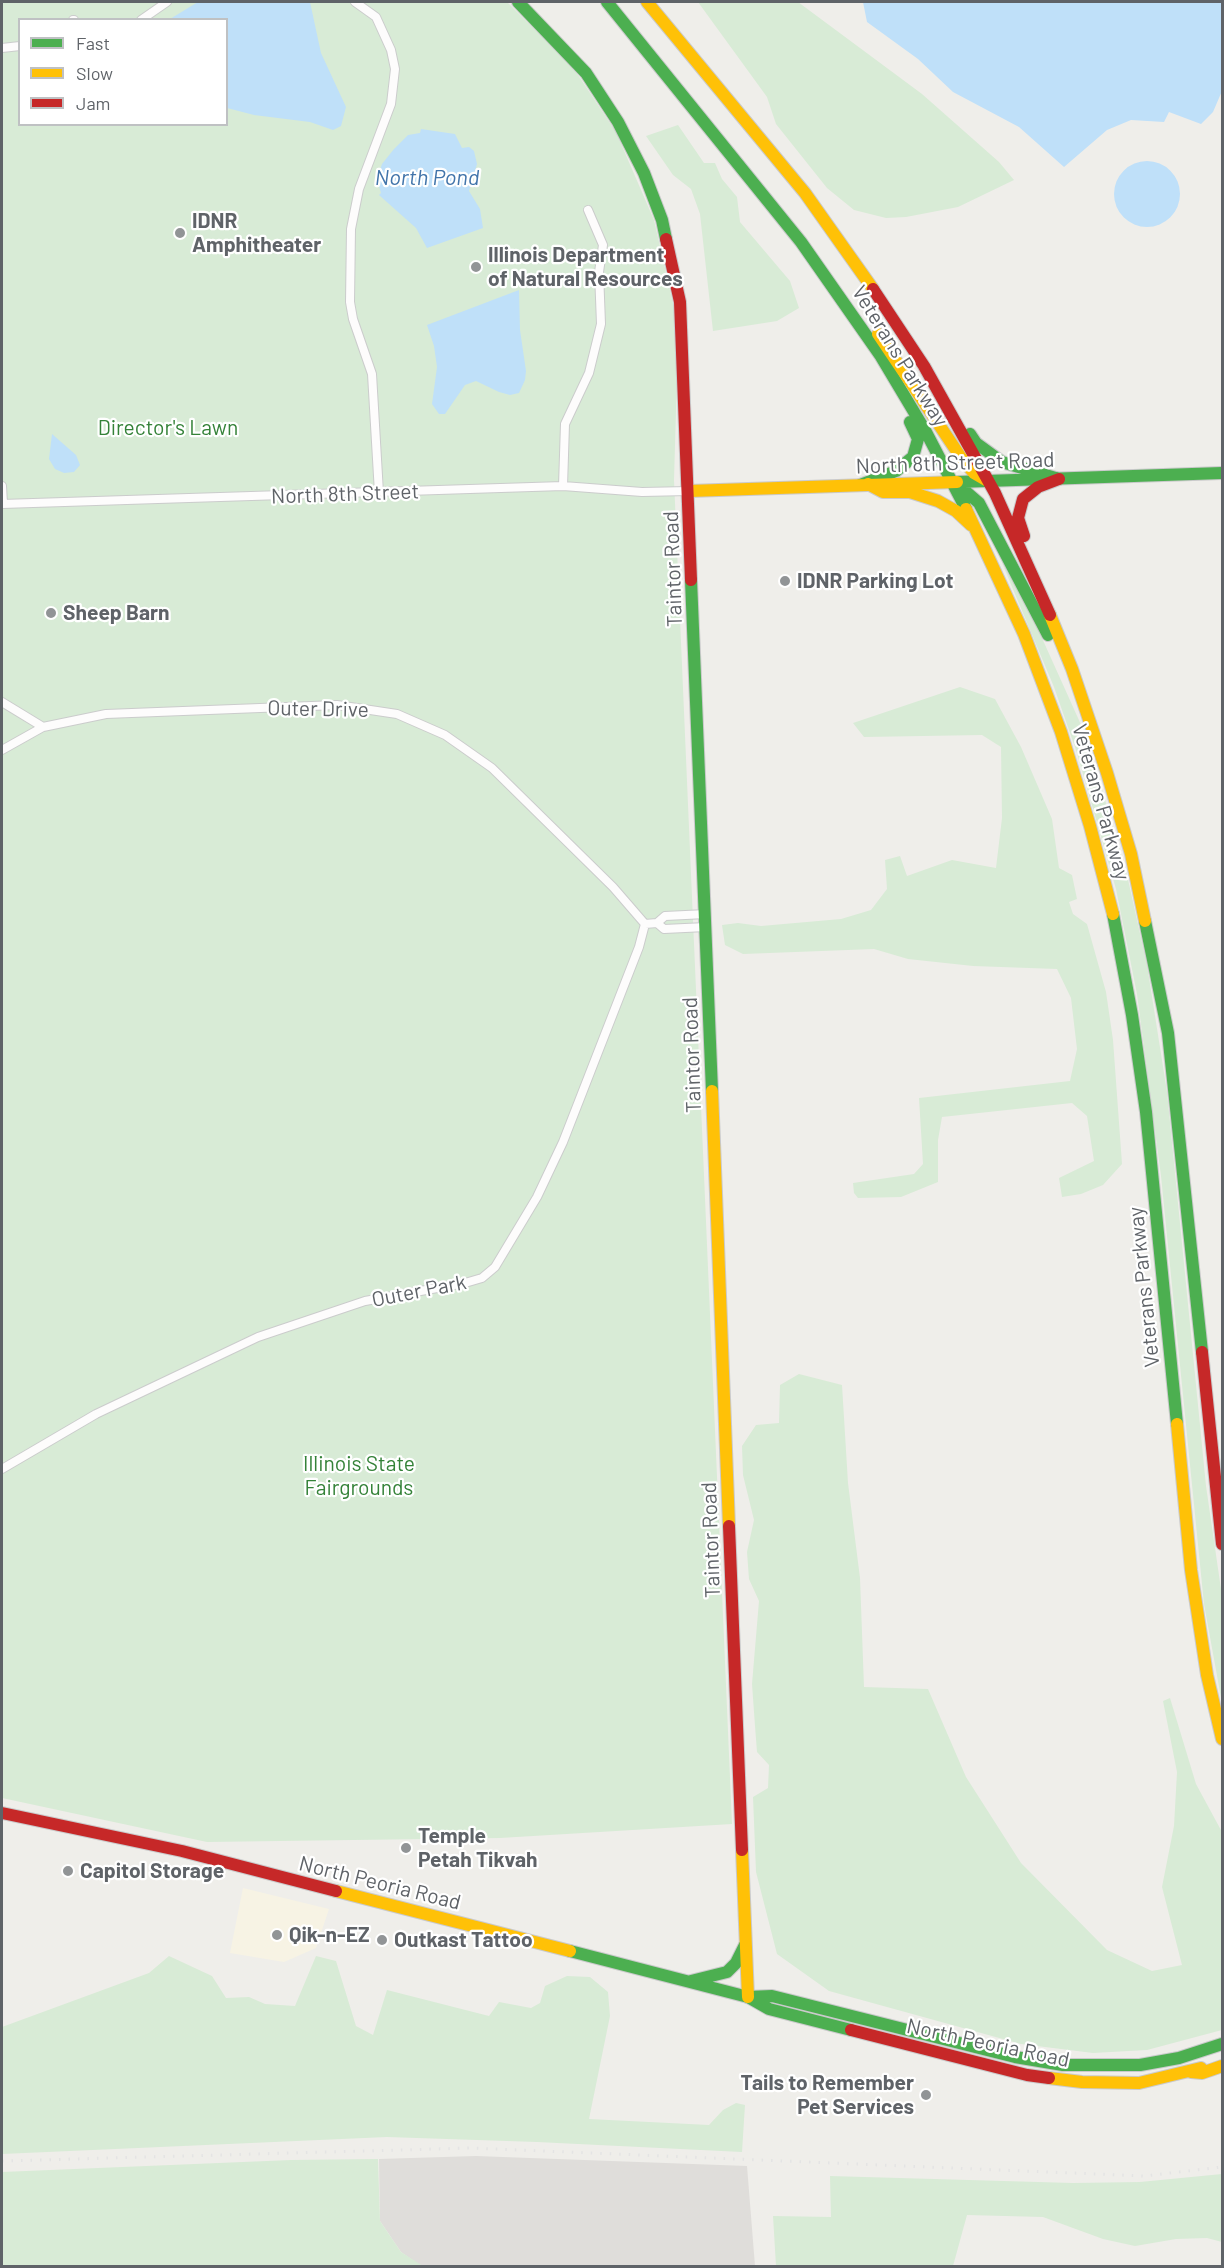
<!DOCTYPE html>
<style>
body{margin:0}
#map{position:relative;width:1224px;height:2268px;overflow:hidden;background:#efeeea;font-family:Barlow,sans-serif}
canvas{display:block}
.frame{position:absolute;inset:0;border:3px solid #5f6368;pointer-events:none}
.legend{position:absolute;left:18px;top:18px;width:210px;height:108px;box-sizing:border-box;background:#fff;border:2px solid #bfc1c3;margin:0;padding:8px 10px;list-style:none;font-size:18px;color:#5f6368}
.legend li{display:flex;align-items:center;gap:12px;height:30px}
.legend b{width:30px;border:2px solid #bfc1c3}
</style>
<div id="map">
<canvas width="1224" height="2268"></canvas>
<div class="frame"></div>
<ul class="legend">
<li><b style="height:8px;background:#4caf50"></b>Fast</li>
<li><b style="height:8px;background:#ffc107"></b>Slow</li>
<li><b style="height:8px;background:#c62828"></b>Jam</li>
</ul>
</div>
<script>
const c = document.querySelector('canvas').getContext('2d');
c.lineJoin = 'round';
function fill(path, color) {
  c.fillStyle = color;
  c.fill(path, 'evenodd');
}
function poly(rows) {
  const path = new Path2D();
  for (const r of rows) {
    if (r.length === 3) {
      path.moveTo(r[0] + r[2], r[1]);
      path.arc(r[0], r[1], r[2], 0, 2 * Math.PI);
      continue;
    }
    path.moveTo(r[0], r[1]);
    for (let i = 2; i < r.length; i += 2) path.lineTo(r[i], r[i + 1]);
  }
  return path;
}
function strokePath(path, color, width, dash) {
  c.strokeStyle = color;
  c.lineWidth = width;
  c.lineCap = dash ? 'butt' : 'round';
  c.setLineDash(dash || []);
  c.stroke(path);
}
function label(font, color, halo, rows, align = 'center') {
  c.font = font + ' Barlow,sans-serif';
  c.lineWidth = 4.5;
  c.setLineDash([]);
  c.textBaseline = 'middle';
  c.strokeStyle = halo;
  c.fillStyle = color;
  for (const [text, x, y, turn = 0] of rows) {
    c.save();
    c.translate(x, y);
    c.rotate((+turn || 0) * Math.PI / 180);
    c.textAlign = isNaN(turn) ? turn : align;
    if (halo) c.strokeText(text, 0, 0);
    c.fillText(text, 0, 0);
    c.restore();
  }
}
const commercial = poly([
 [243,1888,329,1909,316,1948,284,1962,230,1953]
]);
const industrial = poly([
 [476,2156,747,2166,755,2266,419,2265,401,2252,380,2221,379,2159]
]);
const green = poly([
 [2,2,507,2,572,66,616,132,654,220,674,308,677,376,674,480,732,1824,500,1838,207,1842,2,1798],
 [20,20,226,20,226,124,20,124],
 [698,2,798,2,922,94,999,162,1014,180,958,207,906,217,886,218,854,210,827,188,776,124,767,97],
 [678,125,704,163,715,163,722,179,737,197,740,222,790,281,799,308,777,321,713,331,700,214,691,189,673,175,646,136],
 [1002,563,1028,607,1087,738,1127,875,1147,965,1167,1092,1206,1486,1222,1596,1222,1703,1204,1604,1161,1176,1137,994,1116,889,1077,753,1054,687],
 [960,687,995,699,1021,747,1052,819,1059,868,1072,875,1077,899,1069,902,1073,914,1087,924,1106,992,1113,1040,1122,1164,1103,1185,1081,1194,1062,1197,1059,1178,1094,1161,1087,1116,1072,1103,942,1117,938,1140,938,1182,901,1197,858,1198,854,1193,853,1183,914,1174,923,1164,919,1098,1070,1081,1077,1049,1071,998,1057,969,973,966,908,959,874,949,743,954,725,945,722,925,738,923,761,926,841,919,871,910,887,889,885,860,900,856,907,876,952,860,996,868,1002,818,1001,747,982,735,864,737,853,723],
 [799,1374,842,1385,848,1483,860,1578,864,1687,928,1689,966,1777,1021,1863,1107,1950,1152,1971,1182,1965,1162,1887,1174,1826,1177,1772,1163,1701,1170,1698,1196,1784,1222,1832,1222,2030,1147,2050,1093,2053,1021,2044,829,1991,777,1954,756,1872,753,1797,768,1788,769,1765,757,1752,755,1726,752,1684,759,1601,749,1579,747,1552,754,1520,743,1475,742,1446,756,1425,779,1423,780,1385],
 [169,1956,212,1976,226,1998,249,1997,265,2004,295,2006,316,1956,336,1961,356,2026,373,2035,387,1990,489,2016,499,2002,531,2008,540,2003,545,1986,567,1976,590,1977,608,1992,610,2016,589,2119,709,2125,723,2110,736,2103,745,2105,742,2152,537,2142,387,2137,2,2154,2,2027,149,1973],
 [378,2159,380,2221,401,2252,423,2266,2,2266,2,2172,291,2160],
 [1222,2174,1222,2242,1207,2238,1176,2239,1135,2246,1103,2239,1043,2217,967,2215,953,2266,776,2266,773,2216,831,2217,830,2176,1073,2183,1140,2182]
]);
const water = poly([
 [198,2,310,2,321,53,346,107,341,126,333,130,310,122,254,115,227,108,226,20,170,19],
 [863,2,1221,2,1222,91,1213,112,1201,124,1169,112,1164,122,1131,120,1107,130,1064,167,1019,127,953,92,918,59,867,22],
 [421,129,455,134,462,148,469,147,474,151,477,164,469,191,480,209,483,228,427,248,416,228,379,195,381,193,377,179,382,164,394,149,408,135,420,133],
 [1147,194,33],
 [519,290,520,330,526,371,525,380,519,393,510,395,499,392,476,381,465,385,445,414,439,414,432,404,437,367,434,346,427,325],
 [52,434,76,455,80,465,74,472,64,473,55,469,49,459]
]);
const street = poly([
 [355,2,376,17,391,50,395,69,391,104,359,189,351,229,350,302,353,319,372,374,379,493],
 [73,20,74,20],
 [141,20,167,2],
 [2,48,20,46],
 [2,486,3,504],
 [563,486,565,424,589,373,601,324,599,272,603,245,588,210],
 [2,504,563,486,642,492,689,491],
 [2,702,43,727],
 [2,750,43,727,106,714,337,705,397,714,445,735,492,768,613,887,645,924,657,923,665,916,706,914],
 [657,923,664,929,706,927],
 [2,1469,96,1414,258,1337,365,1301,465,1283,482,1278,495,1267,537,1197,563,1142,639,947,645,924]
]);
const fast = poly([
 [518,2,586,73,618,122,644,173,662,220,666,239],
 [607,2,801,242,880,355,926,432,966,509],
 [970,434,976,443,1002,462,1059,479],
 [957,482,1222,473],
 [956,483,979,503,1048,635],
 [860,485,896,471,913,457,918,439,910,422],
 [691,580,712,1091],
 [1113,914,1132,1015,1146,1112,1177,1424],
 [1145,921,1168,1033,1202,1352],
 [570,1951,748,1997,769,2009,851,2030],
 [691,1981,727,1972,736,1963,745,1945],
 [748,1997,772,1996,1015,2057,1063,2065,1140,2065,1179,2058,1222,2044]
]);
const slow = poly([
 [647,2,805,193,873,289],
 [878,334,962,459,974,473,986,480],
 [868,484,883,492,910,492,938,501,956,511,971,525],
 [689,491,957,482],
 [966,509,1024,634,1061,732,1090,826,1113,914],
 [1050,615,1072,669,1107,773,1131,854,1145,921],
 [712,1091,729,1526],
 [1177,1424,1191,1570,1207,1675,1222,1739],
 [742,1850,748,1997],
 [336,1891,570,1951],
 [1191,2072,1202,2073,1222,2066],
 [1049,2078,1082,2082,1139,2083,1201,2068]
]);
const jam = poly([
 [666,239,680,302,691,580],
 [873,289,924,366,995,493,1050,615],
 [1024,536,1018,518,1023,499,1038,487,1059,479],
 [1202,1352,1222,1544],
 [729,1526,742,1850],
 [2,1813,182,1851,336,1891],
 [851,2030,1027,2075,1049,2078]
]);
const rail = poly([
 [2,2161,471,2148,1144,2176,1222,2167]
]);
const markers = [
 [180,233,6,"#919496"],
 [476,267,6,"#919496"],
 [785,581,6,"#919496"],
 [51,613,6,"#919496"],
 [406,1848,6,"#919496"],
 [68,1871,6,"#919496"],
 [277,1935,6,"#919496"],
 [382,1940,6,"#919496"],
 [926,2095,6,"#919496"]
];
const poiNames = [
 ["IDNR",192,221],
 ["Amphitheater",192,245],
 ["Illinois Department",488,255],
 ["of Natural Resources",488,279],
 ["IDNR Parking Lot",797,581],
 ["Sheep Barn",63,613],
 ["Temple",418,1836],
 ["Petah Tikvah",418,1860],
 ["Capitol Storage",80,1871],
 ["Qik-n-EZ",289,1935],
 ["Outkast Tattoo",394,1940],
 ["Tails to Remember",914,2083,"right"],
 ["Pet Services",914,2107,"right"]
];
const streetNames = [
 ["Veterans Parkway",900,356,58],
 ["North 8th Street Road",955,463,-2],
 ["North 8th Street",345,494,-2],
 ["Taintor Road",673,569,-92],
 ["Outer Drive",318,709,1],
 ["Veterans Parkway",1101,802,74],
 ["Taintor Road",692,1055,-92],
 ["Veterans Parkway",1144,1287,-96],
 ["Outer Park",419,1291,-11],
 ["Taintor Road",711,1540,-92],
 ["North Peoria Road",380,1883,14],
 ["North Peoria Road",988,2043,12]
];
const parkNames = [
 ["Director's Lawn",168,428],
 ["Illinois State",359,1464],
 ["Fairgrounds",359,1488]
];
const waterNames = [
 ["North Pond",427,178]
];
fill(commercial, '#f7f3e4');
fill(industrial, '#dfddda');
fill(green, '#d8ebd6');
fill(water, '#bfe0f9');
strokePath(street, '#cbcccc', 10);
strokePath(fast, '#cacacb', 14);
strokePath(slow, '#cacacb', 14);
strokePath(jam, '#cacacb', 14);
strokePath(street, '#fdfcfc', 8);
strokePath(fast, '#4caf50', 12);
strokePath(slow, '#ffc107', 12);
strokePath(jam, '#c62828', 12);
strokePath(rail, '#e4e4e4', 3, [1.5, 8]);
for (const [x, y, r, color] of markers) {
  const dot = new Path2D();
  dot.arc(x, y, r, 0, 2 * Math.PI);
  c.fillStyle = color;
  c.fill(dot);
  strokePath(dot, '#fff', 2);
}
label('bold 21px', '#5f6368', '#fff', poiNames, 'left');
label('21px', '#5f6368', '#fff', streetNames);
label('21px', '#348238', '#fff', parkNames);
label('italic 22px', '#4174aa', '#fff', waterNames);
</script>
